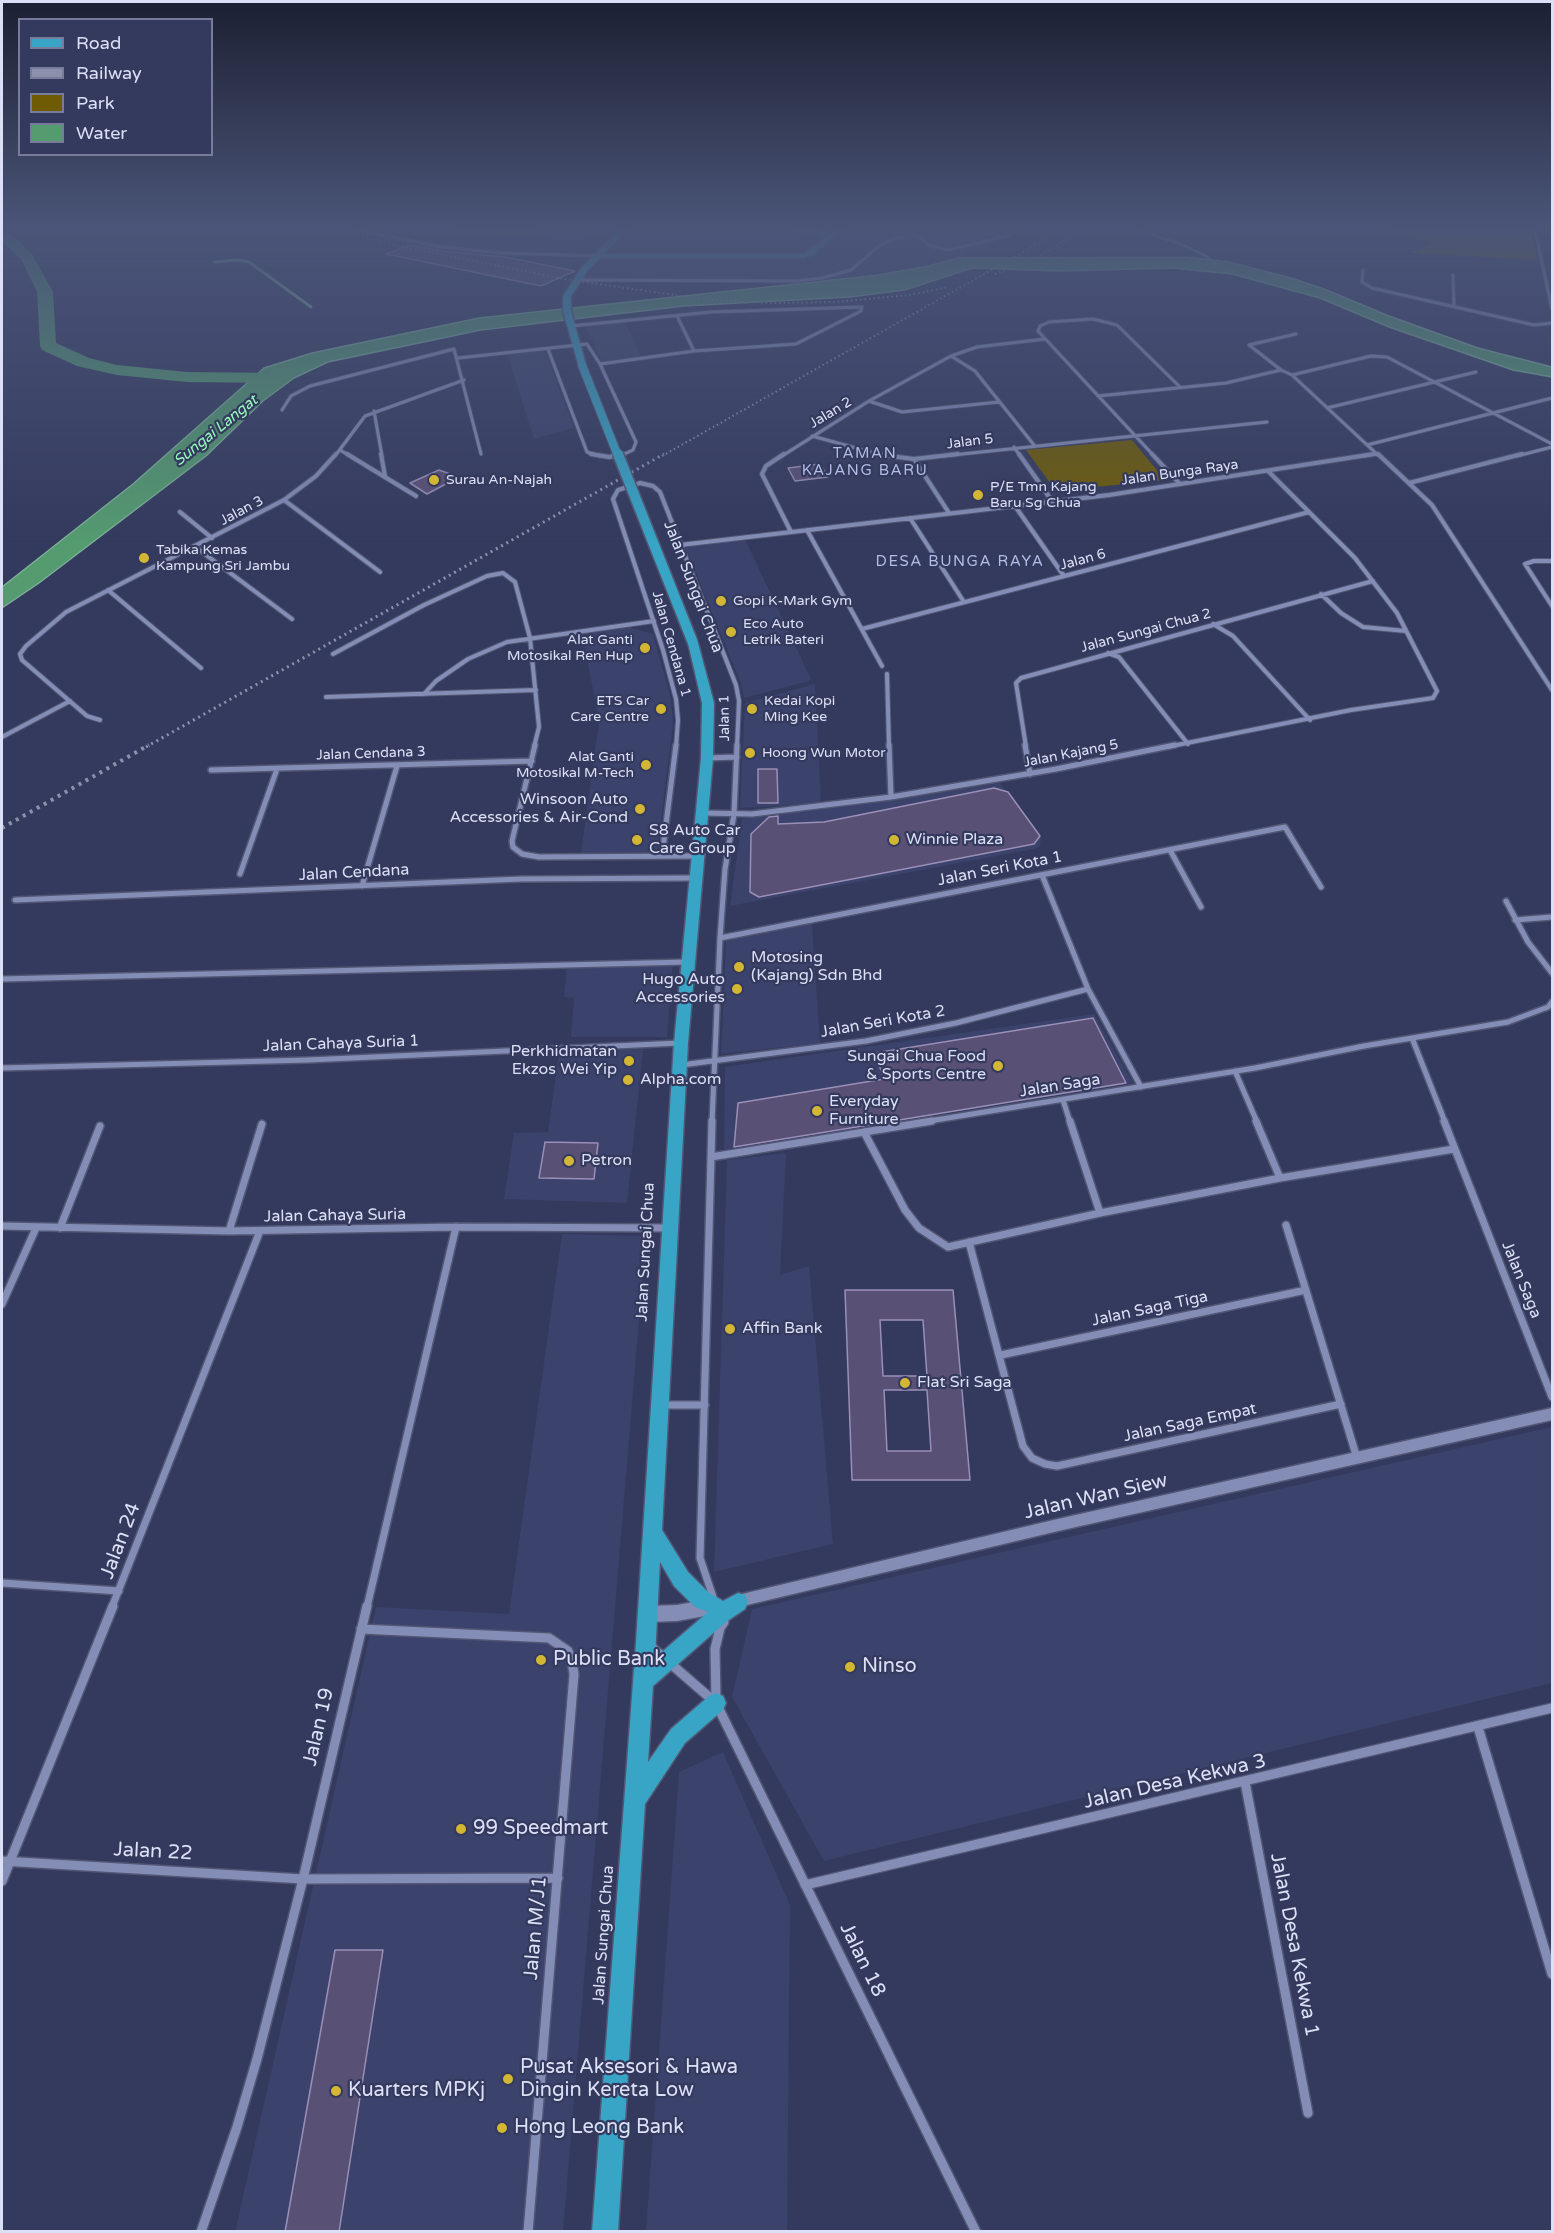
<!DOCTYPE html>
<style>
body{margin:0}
#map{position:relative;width:1554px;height:2233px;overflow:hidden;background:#343a5d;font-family:"Varela Round",sans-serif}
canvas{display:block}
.frame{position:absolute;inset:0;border:3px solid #dbe0f6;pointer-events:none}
.legend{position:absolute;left:18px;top:18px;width:195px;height:138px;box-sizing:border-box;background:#343a5d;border:2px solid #777c9a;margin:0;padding:8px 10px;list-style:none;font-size:18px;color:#dbe0f6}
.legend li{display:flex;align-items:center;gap:12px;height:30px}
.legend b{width:30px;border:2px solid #777c9a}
</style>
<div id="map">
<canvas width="1554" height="2233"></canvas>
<div class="frame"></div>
<ul class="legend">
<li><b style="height:8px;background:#38a4c6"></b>Road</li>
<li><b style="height:8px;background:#8b91ad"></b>Railway</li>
<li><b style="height:16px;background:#6e5b04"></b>Park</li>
<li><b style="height:16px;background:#549b6f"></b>Water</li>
</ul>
</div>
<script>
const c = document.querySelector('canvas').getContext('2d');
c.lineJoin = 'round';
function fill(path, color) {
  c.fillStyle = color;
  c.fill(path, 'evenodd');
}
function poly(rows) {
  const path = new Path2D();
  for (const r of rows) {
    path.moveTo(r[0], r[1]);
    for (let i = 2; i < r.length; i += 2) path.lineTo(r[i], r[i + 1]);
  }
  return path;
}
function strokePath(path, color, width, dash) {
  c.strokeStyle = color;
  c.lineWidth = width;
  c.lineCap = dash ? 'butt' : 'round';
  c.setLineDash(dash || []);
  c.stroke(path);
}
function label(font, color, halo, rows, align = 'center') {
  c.font = font + ' "Varela Round",sans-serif';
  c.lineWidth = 4.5;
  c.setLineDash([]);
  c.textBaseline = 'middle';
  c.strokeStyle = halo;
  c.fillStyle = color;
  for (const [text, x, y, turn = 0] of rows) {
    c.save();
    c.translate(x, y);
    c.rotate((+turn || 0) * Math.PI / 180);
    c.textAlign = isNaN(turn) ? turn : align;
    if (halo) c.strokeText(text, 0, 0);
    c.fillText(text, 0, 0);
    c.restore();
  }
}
const built = poly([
 [557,230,594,230,584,241,549,239],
 [628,230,1024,230,958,258,928,266,879,275,795,284,582,281],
 [625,322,641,357,602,362,585,326],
 [545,350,574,428,534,439,507,354],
 [745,539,811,679,809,681,744,698,741,684,685,546],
 [629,627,653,634,671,699,673,724,657,852,581,853,599,721,582,633],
 [815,684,821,803,740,808,745,703],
 [1000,783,1041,837,1040,846,1034,849,730,906,742,819,876,803],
 [812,923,820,1043,721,1054,726,941],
 [673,963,667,1037,571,1037,574,998,564,997,567,965],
 [1094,1014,1133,1083,724,1149,725,1067],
 [643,1049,627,1203,504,1199,514,1133,548,1132,559,1053],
 [786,1153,780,1275,809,1266,833,1544,714,1572,727,1160],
 [562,1234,646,1236,563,2231,235,2232,376,1607,509,1614],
 [1552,1427,1552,1683,824,1861,732,1697,752,1609],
 [723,1752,790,1905,787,2231,646,2231,679,1772]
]);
const green = poly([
 [429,230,540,230,529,234,503,235],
 [1383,230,1531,230,1537,260,1411,253,1432,243],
 [1132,440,1165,480,1056,491,1026,450]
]);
const water = poly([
 [1186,257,1229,262,1291,278,1324,289,1389,316,1478,348,1552,367,1552,377,1513,370,1389,327,1320,298,1232,274,1173,268,1058,271,972,268,905,290,850,297,684,306,481,330,328,362,294,378,263,401,206,456,39,583,2,608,2,587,133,484,264,368,312,353,479,318,879,275,928,266,958,258,1186,257]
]);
const stream = poly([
 [1138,230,1178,243,1204,255,1216,264],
 [214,262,238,260,249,262,311,307]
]);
const river = poly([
 [2,230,7,231,32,254,53,292,56,343,89,358,117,365,187,372,279,373,285,374,288,378,285,382,279,383,187,382,117,375,77,366,42,350,40,346,37,292,21,259,2,242,2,230]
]);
const building = poly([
 [410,245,441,251,505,257,575,271,541,286,386,254,410,245],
 [820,464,828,477,795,481,788,468,820,464],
 [439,470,459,477,427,494,410,483,439,470],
 [758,769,777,769,778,803,758,803,758,769],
 [994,788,1008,792,1040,836,1034,844,759,897,750,892,751,834,769,817,778,816,778,824,824,822,994,788],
 [1093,1018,1126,1083,734,1147,738,1103,884,1079,875,1053,1093,1018],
 [545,1142,598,1143,594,1179,539,1178,545,1142],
 [845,1290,953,1290,970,1480,852,1480,845,1290],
 [880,1320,923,1320,927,1376,883,1376,880,1320],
 [884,1390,927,1390,931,1451,887,1451,884,1390],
 [335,1950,383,1950,339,2232,285,2232,335,1950]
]);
const minorFar4 = poly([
 [356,230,441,247,501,253,599,256],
 [793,230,834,234],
 [1535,230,1552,309],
 [1363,270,1362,282,1372,288,1534,325,1552,323],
 [1453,275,1454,307],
 [577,280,797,281,822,278,851,270,879,246,893,239,916,235,930,246,949,250,1010,235],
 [677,316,694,351],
 [571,326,711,312,862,307],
 [1296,334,1249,345,1281,370,1292,375,1379,456],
 [548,349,587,452,600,456],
 [951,356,975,371,1034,445],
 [458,358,587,344,600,364,636,442,633,450,620,456],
 [600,364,694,351,796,344,861,311,862,307],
 [1292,375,1371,356,1387,357,1552,444],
 [1098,396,1226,383,1281,370],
 [869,401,902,412,999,402],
 [1327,408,1476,372],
 [282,410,291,396,310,386,454,349,481,454],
 [374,411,382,456],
 [812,436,885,456],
 [1367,445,1552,398],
 [1014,447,1020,456],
 [340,450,350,456],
 [335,456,365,416,464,380],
 [782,456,869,401,951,356,977,347,1045,339],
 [943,456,1267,422],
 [1154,456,1038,331,1040,326,1049,322,1093,319,1117,325,1180,387],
 [1364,456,1377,454],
 [1517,456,1552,447]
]);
const minorFar3 = poly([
 [347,454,416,496],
 [381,454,385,476],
 [591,454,609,457,624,454],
 [784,454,766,466,762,474,791,532],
 [874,454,914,459,958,454],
 [1019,454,1052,501],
 [1152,454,1179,483],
 [1378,454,1432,505,1552,690],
 [914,459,949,513],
 [1409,483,1522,454],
 [284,500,380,572],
 [1015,506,1064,576],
 [180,512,212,538],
 [910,518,964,602],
 [807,530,882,666],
 [680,545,1109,495,1374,454],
 [194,546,292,619],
 [1552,561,1534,561,1525,564,1552,606],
 [108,590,201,668],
 [1321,594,1341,613,1363,627,1406,631],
 [1213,624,1233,636,1310,720],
 [862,629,1309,512],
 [1108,653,1119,657,1188,744],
 [333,654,424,605,487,576,503,573,515,582,530,638,539,727,534,747],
 [887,674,889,747],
 [424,694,436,681,468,659,507,642,654,621],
 [326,697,536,690],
 [100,720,87,716,22,660,20,654,26,646,66,612,284,500,316,476,336,454],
 [2,737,70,701],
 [676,747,678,720,676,699,663,650,613,499,618,490,640,483,653,486,660,492,736,685,739,701,737,747],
 [1026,747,1016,683,1021,678,1373,581],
 [1167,747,1351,710,1433,698,1437,691,1397,613,1355,558,1268,471]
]);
const minorFar2 = poly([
 [535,745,512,841,513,847,522,854,539,857,697,856],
 [889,745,891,797],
 [1025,745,1030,774],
 [707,758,737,757],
 [211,770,532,761],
 [703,813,752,814,891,797,1056,769,1175,745],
 [1170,850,1201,907],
 [662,856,676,745],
 [240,874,277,769],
 [1042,875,1088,989,1141,1087],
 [362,886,397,766],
 [15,900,521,879,695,878],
 [1506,901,1528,942,1552,973],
 [1515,920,1552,917],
 [720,938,1285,827,1321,887],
 [2,979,686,962],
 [1412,1038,1445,1122],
 [681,1065,866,1041,956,1023,1088,989],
 [2,1068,308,1060,680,1043],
 [1235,1071,1257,1122],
 [1063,1100,1070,1122],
 [712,1122,720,938,725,869,734,814,737,745],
 [923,1122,1255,1068,1364,1046,1508,1022,1548,1007,1552,1002]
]);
const minorFar1 = poly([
 [712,1121,700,1558,715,1603],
 [1070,1121,1100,1213],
 [1256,1121,1280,1178],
 [1444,1121,1552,1397],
 [864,1132,905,1210,919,1228,948,1247,1100,1213,1280,1178,1454,1149],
 [711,1157,932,1121],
 [1286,1225,1357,1458],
 [2,1226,229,1231,456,1227,670,1228],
 [60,1228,100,1126],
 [229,1231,262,1124],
 [969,1242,1023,1446,1032,1458,1045,1464,1057,1466,1341,1404],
 [2,1304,36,1228],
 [1001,1355,1306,1290],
 [661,1405,705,1405],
 [2,1583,119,1591],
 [112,1607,260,1231],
 [367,1607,456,1227]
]);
const minor = poly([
 [361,1629,549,1638,568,1651,572,1662,574,1674,528,2232],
 [649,1645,716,1703,976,2232],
 [716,1700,715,1649,720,1628,724,1622],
 [1478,1727,1552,1974],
 [1245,1782,1308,2113],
 [2,1861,303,1879,558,1878],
 [2,1881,113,1606],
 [805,1885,1552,1708],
 [201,2232,237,2127,257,2059,303,1879,367,1606]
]);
const tertiaryFar1 = poly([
 [734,1602,1058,1525,1552,1414],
 [708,1607,716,1606]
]);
const tertiary = poly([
 [648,1614,677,1613,716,1606]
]);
const primary = poly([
 [619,230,626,230,604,254,803,254,835,230,842,230,813,255,804,258,600,258,588,270,571,296,571,311,586,365,579,367,563,311,563,296,582,267,619,230],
 [693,640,698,643,714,703,713,758,688,1043,662,1530,688,1572,709,1593,723,1601,738,1593,745,1595,748,1602,745,1609,726,1622,653,1686,648,1762,671,1729,709,1696,716,1693,723,1696,726,1703,723,1710,685,1743,645,1804,618,2232,592,2232,636,1642,674,1043,701,758,702,703,688,643,693,640],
 [660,1562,674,1586,695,1607,708,1612,655,1658,660,1562]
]);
const railFar2 = poly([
 [336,230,395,245,564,279,702,299,772,303,835,302,909,295,949,287],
 [995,274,1038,257,1083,230],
 [662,456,1062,230]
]);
const railFar1 = poly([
 [146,747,664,454]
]);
const rail = poly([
 [2,828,149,745]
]);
const primaryBridgeFar1 = poly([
 [582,365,618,456]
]);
const primaryBridge = poly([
 [618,454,693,643]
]);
const markers = [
 [434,480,6,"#d4b635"],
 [978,495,6,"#d4b635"],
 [144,558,6,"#d4b635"],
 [721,601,6,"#d4b635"],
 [731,632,6,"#d4b635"],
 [645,648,6,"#d4b635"],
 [661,709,6,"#d4b635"],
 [752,709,6,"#d4b635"],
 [750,753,6,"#d4b635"],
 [646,765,6,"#d4b635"],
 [640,809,6,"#d4b635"],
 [637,840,6,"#d4b635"],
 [894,840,6,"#d4b635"],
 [739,967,6,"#d4b635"],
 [737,989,6,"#d4b635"],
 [629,1061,6,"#d4b635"],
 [998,1066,6,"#d4b635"],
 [628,1080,6,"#d4b635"],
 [817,1111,6,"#d4b635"],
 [569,1161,6,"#d4b635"],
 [730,1329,6,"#d4b635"],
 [905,1383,6,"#d4b635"],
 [541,1660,6,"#d4b635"],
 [850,1667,6,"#d4b635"],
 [461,1829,6,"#d4b635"],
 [508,2079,6,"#d4b635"],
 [336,2091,6,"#d4b635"],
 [502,2128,6,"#d4b635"]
];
const farStreetnames = [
 ["Jalan 2",831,413,-31],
 ["Jalan 5",970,442,-7],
 ["Jalan Bunga Raya",1180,473,-8],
 ["Jalan 3",242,511,-28],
 ["Jalan 6",1083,560,-15],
 ["Jalan Sungai Chua 2",1146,631,-15],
 ["Jalan Cendana 1",671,644,74],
 ["Jalan 1",725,718,-91],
 ["Jalan Cendana 3",371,754,-2],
 ["Jalan Kajang 5",1071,754,-11]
];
const farPoinames = [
 ["Surau An-Najah",446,480],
 ["P/E Tmn Kajang",990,487],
 ["Baru Sg Chua",990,503],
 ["Tabika Kemas",156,550],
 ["Kampung Sri Jambu",156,566],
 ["Gopi K-Mark Gym",733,601],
 ["Eco Auto",743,624],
 ["Letrik Bateri",743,640],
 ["Alat Ganti",633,640,"right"],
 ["Motosikal Ren Hup",633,656,"right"],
 ["ETS Car",649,701,"right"],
 ["Care Centre",649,717,"right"],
 ["Kedai Kopi",764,701],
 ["Ming Kee",764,717],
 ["Hoong Wun Motor",762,753],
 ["Alat Ganti",634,757,"right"],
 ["Motosikal M-Tech",634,773,"right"]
];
const farWaternames = [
 ["Sungai Langat",216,431,-39]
];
const farNeighbourhoodnames = [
 ["TAMAN",865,454],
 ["KAJANG BARU",865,471],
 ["DESA BUNGA RAYA",960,562]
];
const streetNames = [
 ["Jalan Sungai Chua",693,587,69],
 ["Jalan Seri Kota 1",1000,869,-11],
 ["Jalan Cendana",354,873,-3],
 ["Jalan Seri Kota 2",883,1022,-10],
 ["Jalan Cahaya Suria 1",341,1044,-2],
 ["Jalan Saga",1060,1086,-9],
 ["Jalan Cahaya Suria",335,1216,-1],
 ["Jalan Sungai Chua",646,1252,-87],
 ["Jalan Saga",1521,1280,68],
 ["Jalan Saga Tiga",1150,1309,-12],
 ["Jalan Saga Empat",1190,1423,-12],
 ["Jalan Sungai Chua",604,1935,-86]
];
const poiNames = [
 ["Winsoon Auto",628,800,"right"],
 ["Accessories & Air-Cond",628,818,"right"],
 ["S8 Auto Car",649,831],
 ["Care Group",649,849],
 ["Winnie Plaza",906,840],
 ["Motosing",751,958],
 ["(Kajang) Sdn Bhd",751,976],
 ["Hugo Auto",725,980,"right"],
 ["Accessories",725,998,"right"],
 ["Perkhidmatan",617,1052,"right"],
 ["Ekzos Wei Yip",617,1070,"right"],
 ["Sungai Chua Food",986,1057,"right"],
 ["& Sports Centre",986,1075,"right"],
 ["Alpha.com",640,1080],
 ["Everyday",829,1102],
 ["Furniture",829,1120],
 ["Petron",581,1161],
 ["Affin Bank",742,1329],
 ["Flat Sri Saga",917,1383]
];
const nearStreetnames = [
 ["Jalan Wan Siew",1096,1497,-13],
 ["Jalan 24",121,1541,-69],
 ["Jalan 19",319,1727,-77],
 ["Jalan Desa Kekwa 3",1175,1782,-13],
 ["Jalan 22",153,1852,3],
 ["Jalan M/J1",536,1928,-85],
 ["Jalan Desa Kekwa 1",1294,1945,79],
 ["Jalan 18",862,1960,64]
];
const nearPoinames = [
 ["Public Bank",553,1660],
 ["Ninso",862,1667],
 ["99 Speedmart",473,1829],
 ["Pusat Aksesori & Hawa",520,2068],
 ["Dingin Kereta Low",520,2091],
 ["Kuarters MPKj",348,2091],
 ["Hong Leong Bank",514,2128]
];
fill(built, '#3b426b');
fill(green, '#6e5b04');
fill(water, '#549b6f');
strokePath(water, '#7cb098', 1.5);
strokePath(stream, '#7cb098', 3);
fill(river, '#549b6f');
fill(building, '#595075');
strokePath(building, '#998fb8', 1.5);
strokePath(minorFar4, '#515674', 4.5);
strokePath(minorFar3, '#515674', 6);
strokePath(minorFar2, '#515674', 8);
strokePath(minorFar1, '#515674', 10);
strokePath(minor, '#515674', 12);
strokePath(tertiaryFar1, '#515674', 15);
strokePath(tertiary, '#515674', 19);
strokePath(primary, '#515674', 3);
strokePath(minorFar4, '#848db5', 3);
strokePath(minorFar3, '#848db5', 4);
strokePath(minorFar2, '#848db5', 5);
strokePath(minorFar1, '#848db5', 7);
strokePath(minor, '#848db5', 9);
strokePath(tertiaryFar1, '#848db5', 12);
strokePath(tertiary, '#848db5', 16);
fill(primary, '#38a4c6');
strokePath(railFar2, '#8b91ad', 2, [1.5, 3]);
strokePath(railFar1, '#8b91ad', 3, [2, 4]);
strokePath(rail, '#8b91ad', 4, [3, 5]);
strokePath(primaryBridgeFar1, '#515674', 10, []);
strokePath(primaryBridge, '#515674', 13, []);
strokePath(primaryBridgeFar1, '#38a4c6', 8);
strokePath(primaryBridge, '#38a4c6', 10);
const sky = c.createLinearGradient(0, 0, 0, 543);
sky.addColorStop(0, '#1d2033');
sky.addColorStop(0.42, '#4a5578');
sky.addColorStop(1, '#4a557800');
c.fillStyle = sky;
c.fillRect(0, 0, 1554, 543);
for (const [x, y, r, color] of markers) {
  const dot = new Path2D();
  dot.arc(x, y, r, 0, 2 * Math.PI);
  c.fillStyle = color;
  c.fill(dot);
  strokePath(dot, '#343a5d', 2);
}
label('14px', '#dbe0f6', '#343a5d', farStreetnames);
label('14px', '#dbe0f6', '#343a5d', farPoinames, 'left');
label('italic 15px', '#97fbbc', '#343a5d', farWaternames);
c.letterSpacing = '1.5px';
label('15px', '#b2bce6', '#343a5d', farNeighbourhoodnames);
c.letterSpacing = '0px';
label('16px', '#dbe0f6', '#343a5d', streetNames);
label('16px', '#dbe0f6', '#343a5d', poiNames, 'left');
label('20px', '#dbe0f6', '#343a5d', nearStreetnames);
label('20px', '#dbe0f6', '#343a5d', nearPoinames, 'left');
</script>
